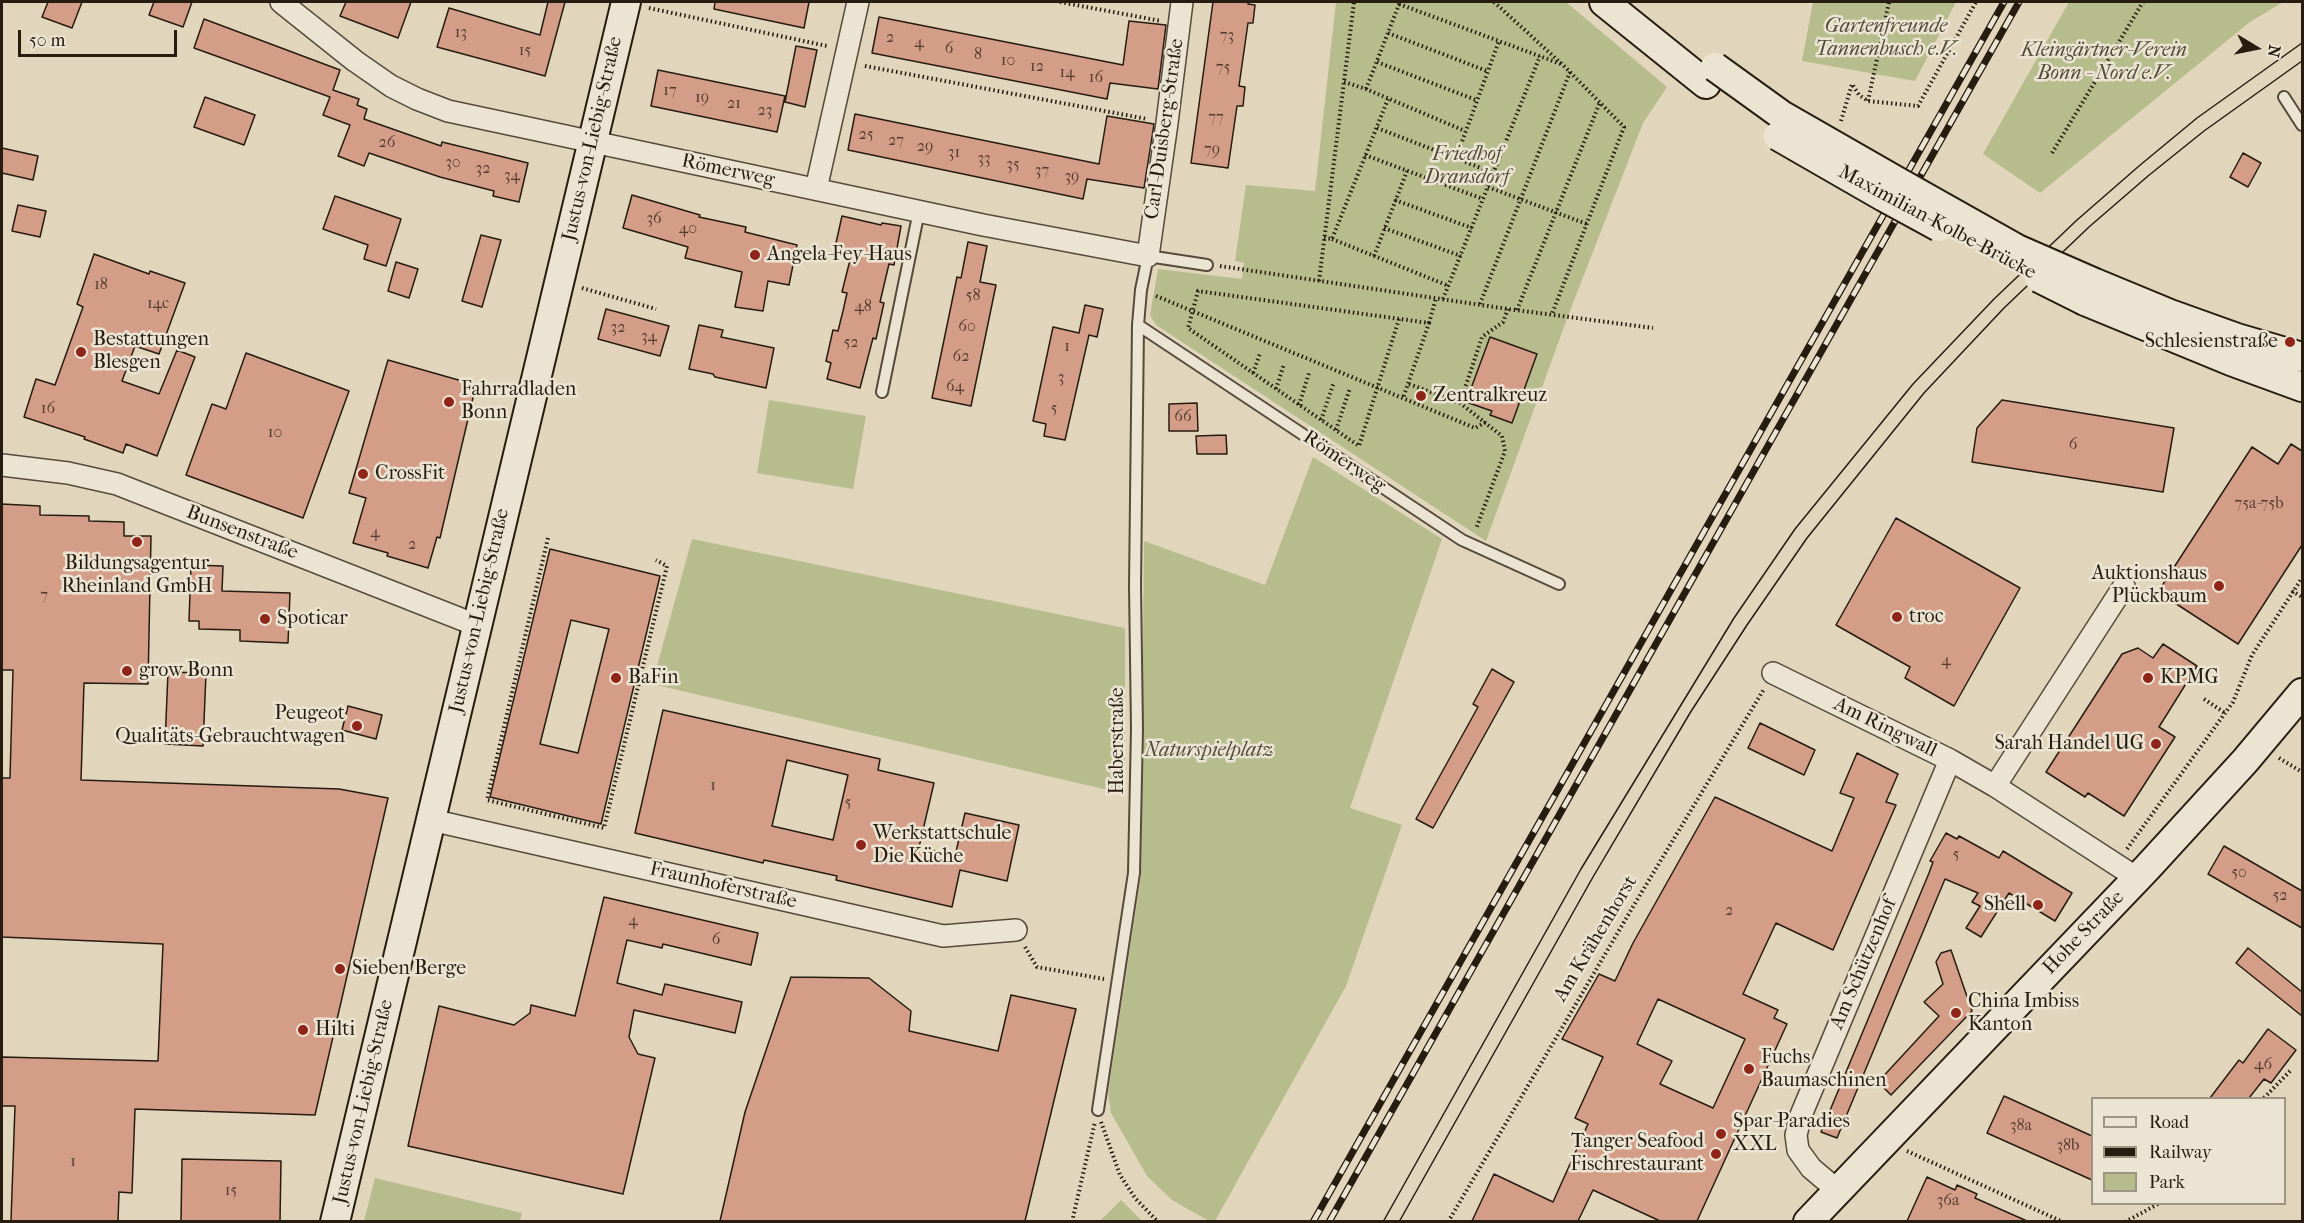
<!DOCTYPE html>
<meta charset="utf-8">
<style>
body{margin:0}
#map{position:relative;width:2304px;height:1223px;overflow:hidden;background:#e1d5bb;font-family:"IM FELL French Canon",serif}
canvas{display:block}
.frame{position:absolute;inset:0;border:3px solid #261c10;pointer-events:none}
.legend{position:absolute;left:2091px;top:1097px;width:195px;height:108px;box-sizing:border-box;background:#ece4d3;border:2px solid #9d9485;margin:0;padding:8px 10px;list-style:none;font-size:18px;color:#261c10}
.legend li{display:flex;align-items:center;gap:12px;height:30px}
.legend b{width:30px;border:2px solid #9d9485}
.north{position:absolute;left:2226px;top:18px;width:60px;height:60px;-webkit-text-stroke:4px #ece4d3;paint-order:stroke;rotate:100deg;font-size:16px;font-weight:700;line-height:24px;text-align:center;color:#261c10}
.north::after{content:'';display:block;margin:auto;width:21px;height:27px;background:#261c10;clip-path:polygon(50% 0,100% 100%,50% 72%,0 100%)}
.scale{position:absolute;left:18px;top:30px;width:159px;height:27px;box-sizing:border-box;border:3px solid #261c10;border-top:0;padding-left:8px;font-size:18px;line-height:21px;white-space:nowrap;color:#261c10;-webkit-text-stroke:4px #ece4d3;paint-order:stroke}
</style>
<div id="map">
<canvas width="2304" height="1223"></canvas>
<div class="frame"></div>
<ul class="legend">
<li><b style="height:8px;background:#ece4d3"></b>Road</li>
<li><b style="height:8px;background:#261c10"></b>Railway</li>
<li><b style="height:16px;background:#b7bc8d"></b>Park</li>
</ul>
<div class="north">N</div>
<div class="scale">50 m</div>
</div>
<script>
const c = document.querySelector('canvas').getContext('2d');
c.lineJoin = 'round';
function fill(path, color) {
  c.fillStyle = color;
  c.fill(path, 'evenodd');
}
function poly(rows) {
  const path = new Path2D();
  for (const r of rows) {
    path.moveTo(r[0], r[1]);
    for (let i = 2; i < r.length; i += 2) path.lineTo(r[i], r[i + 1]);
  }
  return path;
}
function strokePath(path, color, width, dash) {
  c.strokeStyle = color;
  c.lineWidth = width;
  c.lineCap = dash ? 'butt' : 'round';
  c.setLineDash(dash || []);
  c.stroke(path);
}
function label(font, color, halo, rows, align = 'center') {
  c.font = font + ' "IM FELL French Canon",serif';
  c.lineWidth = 5;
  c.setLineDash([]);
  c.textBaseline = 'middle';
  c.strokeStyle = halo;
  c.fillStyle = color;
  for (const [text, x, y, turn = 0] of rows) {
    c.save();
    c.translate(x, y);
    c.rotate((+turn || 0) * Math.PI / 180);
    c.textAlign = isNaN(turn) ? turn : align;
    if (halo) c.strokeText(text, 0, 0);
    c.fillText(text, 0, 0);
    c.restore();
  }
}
const green = poly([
 [1336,2,1566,2,1667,87,1643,123,1568,316,1486,541,1156,325,1150,315,1158,269,1242,279,1244,263,1235,261,1246,185,1315,191],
 [1490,337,1537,354,1512,423,1490,415,1492,411,1466,402],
 [1813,2,1956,2,1915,81,1802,61],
 [2069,2,2283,2,2250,22,2040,193,1983,154],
 [769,400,866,416,853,489,757,473],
 [1313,457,1442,539,1350,808,1402,825,1346,986,1215,1221,1209,1221,1172,1200,1147,1176,1111,1113,1108,1093,1141,876,1144,541,1265,585],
 [692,539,1125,628,1125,794,652,684],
 [375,1178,522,1213,520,1221,364,1221],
 [1121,1200,1142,1221,1100,1221]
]);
const building = poly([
 [48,2,82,2,72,28,42,17,48,2],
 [154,2,192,2,183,27,149,15,154,2],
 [346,2,411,2,398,38,340,16,346,2],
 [548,2,565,2,545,76,437,47,449,8,540,35,548,2],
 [715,2,809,2,804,28,714,9,715,2],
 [1213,2,1249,2,1248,4,1255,5,1253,23,1248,23,1239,86,1245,87,1243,106,1237,106,1228,168,1191,163,1213,2],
 [879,17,1123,65,1129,21,1166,25,1158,89,1110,83,1107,99,872,53,879,17],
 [204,19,340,70,333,90,359,99,357,105,367,109,364,119,441,146,442,142,528,163,519,202,493,196,494,191,440,177,369,153,364,166,338,156,350,125,323,115,330,97,194,48,204,19],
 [796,46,817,50,805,107,785,102,796,46],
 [658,70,785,96,777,132,651,106,658,70],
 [205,97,255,115,244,145,194,127,205,97],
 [855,114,1099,164,1107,116,1154,124,1144,188,1087,179,1083,199,848,150,855,114],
 [2,148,38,156,33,180,2,173,2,148],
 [2243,153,2261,163,2248,187,2230,177,2243,153],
 [632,195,700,215,699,217,746,227,745,232,797,245,789,285,768,281,763,311,735,307,742,272,685,258,688,247,623,228,632,195],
 [335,196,401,219,386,266,364,259,368,245,323,229,335,196],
 [18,205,46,211,40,237,12,231,18,205],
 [842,216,881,225,882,223,901,226,894,265,889,264,880,302,884,303,876,339,873,338,860,388,827,379,831,363,826,361,833,330,838,331,843,311,847,293,842,292,851,256,834,252,842,216],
 [481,235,501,240,482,307,462,301,481,235],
 [968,242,987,246,980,282,996,285,971,406,932,398,957,277,961,278,968,242],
 [94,254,149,274,150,271,185,283,159,354,135,346,122,381,159,394,177,350,195,357,157,456,126,444,123,453,84,439,85,437,24,417,36,379,55,385,83,307,77,304,94,254],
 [396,262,418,269,409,298,388,291,396,262],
 [1085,305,1103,309,1097,337,1089,335,1065,440,1044,436,1046,424,1033,421,1053,327,1079,333,1085,305],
 [606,309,669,326,660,356,598,339,606,309],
 [699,325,723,330,721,337,774,348,766,388,715,377,713,374,689,369,699,325],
 [1490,337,1537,354,1512,423,1490,415,1492,411,1466,402,1490,337],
 [246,353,349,391,303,518,186,475,212,404,226,409,246,353],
 [388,360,476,385,440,538,437,537,428,568,387,556,388,553,353,543,366,498,349,493,388,360],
 [2002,400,2174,428,2163,492,1972,462,1977,428,2002,400],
 [1197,403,1198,431,1169,431,1169,404,1197,403],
 [1226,435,1227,454,1197,454,1196,436,1226,435],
 [2291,444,2302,451,2302,545,2238,644,2158,592,2252,447,2278,464,2291,444],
 [2,504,40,506,40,515,89,516,89,521,124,522,124,536,151,536,148,684,84,683,81,780,339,789,388,798,315,1115,135,1109,132,1193,119,1192,118,1221,11,1221,15,1106,2,1106,2,1057,158,1061,163,944,2,937,2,778,10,778,13,670,2,670,2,504],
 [1896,518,2020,588,1954,706,1905,678,1910,667,1836,625,1896,518],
 [550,549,660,576,601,824,490,797,550,549],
 [571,620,609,629,578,753,540,744,571,620],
 [191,565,223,566,222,591,290,593,288,643,240,641,240,630,199,629,199,621,189,621,191,565],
 [2163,644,2197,666,2159,727,2175,737,2124,816,2088,793,2085,797,2046,772,2122,654,2138,648,2153,658,2163,644],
 [1492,669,1514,682,1433,828,1416,819,1478,707,1473,704,1492,669],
 [168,672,206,673,203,746,165,744,168,672],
 [348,706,382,715,376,739,342,730,348,706],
 [663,710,880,759,878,770,934,783,919,847,955,856,965,813,1019,825,1007,881,960,870,952,907,836,880,837,876,764,860,763,863,635,833,663,710],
 [787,760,848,775,833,840,772,826,787,760],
 [1760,723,1815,750,1804,775,1748,748,1760,723],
 [1857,753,1898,774,1886,802,1896,805,1833,950,1776,923,1743,994,1778,1010,1774,1018,1787,1024,1697,1221,1660,1221,1593,1190,1578,1221,1472,1221,1494,1174,1553,1202,1588,1124,1575,1118,1603,1057,1562,1039,1599,974,1615,981,1633,943,1715,797,1832,851,1854,798,1840,793,1857,753],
 [1658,999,1745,1039,1713,1108,1660,1084,1672,1061,1637,1044,1658,999],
 [1946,833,1957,839,1959,836,1999,858,2003,851,2072,893,2055,921,2009,893,1981,937,1966,928,1980,906,1972,902,1978,893,1945,879,1837,1138,1821,1132,1929,873,1933,862,1930,861,1946,833],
 [2224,846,2302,891,2302,928,2208,874,2224,846],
 [604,897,758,933,751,965,663,944,662,948,627,940,617,983,662,995,665,984,742,1002,735,1033,634,1010,629,1037,638,1054,655,1058,623,1194,408,1146,439,1006,514,1025,530,1013,531,1005,575,1016,604,897],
 [2248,948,2302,992,2302,1016,2236,963,2248,948],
 [1951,950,1972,1011,1891,1095,1878,1082,1939,1016,1924,1002,1943,984,1936,962,1941,953,1951,950],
 [791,977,869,978,911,1011,909,1031,998,1051,1011,995,1076,1009,1025,1221,720,1221,745,1112,791,977],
 [2268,1029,2296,1050,2271,1083,2264,1079,2249,1098,2210,1098,2239,1060,2243,1063,2268,1029],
 [2004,1096,2092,1136,2092,1180,1987,1133,2004,1096],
 [182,1159,281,1161,280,1221,181,1221,182,1159],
 [1927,1177,1955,1190,1957,1185,1977,1194,1975,1198,2027,1221,1907,1221,1927,1177]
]);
const path = poly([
 [1060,2,1161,21],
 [1494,2,1563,65,1624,127,1552,314],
 [1399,4,1561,64],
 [649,8,827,46],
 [1388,33,1487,71],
 [1377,62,1476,100],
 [865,66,1147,119],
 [1344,82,1366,89,1465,131],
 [1366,89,1400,2],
 [1868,101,1889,2],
 [1841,121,1852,84,1859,95,1868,101,1918,106,1976,2],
 [1377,128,1494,173],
 [2052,153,2143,2],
 [1365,155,1483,199],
 [1456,158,1499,41],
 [1488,187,1587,224],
 [1395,200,1472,228],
 [1384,228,1461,256],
 [1324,238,1332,239,1388,99],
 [1332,239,1449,286],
 [1374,256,1407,171],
 [1220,266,1508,309,1653,328],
 [1319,281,1354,2],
 [582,288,656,309],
 [1156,296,1475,428,1486,422],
 [1443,299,1540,56],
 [1480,304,1570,72],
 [1517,310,1600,102],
 [1399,319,1359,446,1188,328,1198,291,1429,323,1403,398],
 [1429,323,1436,298],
 [1253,373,1260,353],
 [1409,384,1460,403,1502,436,1505,451,1476,529],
 [1276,389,1284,364],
 [1460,403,1482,337,1503,322,1508,309],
 [1299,405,1309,373],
 [1321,420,1334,382],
 [1336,430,1350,388],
 [548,538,487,800,604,828,667,566,656,560],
 [2292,591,2302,597],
 [2204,699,2225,713],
 [2279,758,2302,772],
 [2127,849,2233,702,2252,655,2302,578],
 [1025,947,1037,967,1104,979],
 [2264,1098,2290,1071],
 [1101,1122,1120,1175,1135,1198,1158,1222],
 [1907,1151,2063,1222],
 [1072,1222,1095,1122],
 [1448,1222,1634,905,1764,689],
 [2125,1222,2158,1204]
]);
const lane = poly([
 [2284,97,2302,125],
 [1138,325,1462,540,1559,584],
 [882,392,919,211],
 [1098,1110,1134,873,1137,729,1135,586,1138,325,1141,290,1148,256,1207,265]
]);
const street = poly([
 [281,2,355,61,391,86,417,99,448,111,983,225,1148,256,1167,123,1182,2],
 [816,189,858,2],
 [2,465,68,473,117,484,476,625],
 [1773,673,1950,760,1995,786,2137,878],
 [1995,786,2124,586],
 [431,820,943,936,1016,930],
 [1837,1190,1811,1168,1798,1150,1796,1135,1801,1115,1950,760]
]);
const secondary = poly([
 [1604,2,1706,84],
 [2095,283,2170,314,2237,338,2302,357],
 [2085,301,2231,361,2302,387],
 [335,1222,626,2],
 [1808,1222,2147,868,2245,761,2302,693]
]);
const tram = poly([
 [1383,1222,1581,869,1734,618,1795,529,1913,384,1994,299,2077,220,2139,166,2197,118,2302,43],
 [1399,1222,1593,877,1690,713,1747,625,1807,538,1924,393,2004,308,2089,227,2148,176,2204,131,2302,61]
]);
const rail = poly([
 [1313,1222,2004,2],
 [1329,1222,2019,2]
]);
const secondaryBridge = poly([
 [1715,67,1783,116,1898,182,2017,249,2095,283],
 [1778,136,1884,197,1939,227],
 [2039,278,2085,301]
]);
const markers = [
 [755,255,6,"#8f2418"],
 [2290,342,6,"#8f2418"],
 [81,352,6,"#8f2418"],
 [1421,396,6,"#8f2418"],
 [449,402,6,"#8f2418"],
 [363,474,6,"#8f2418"],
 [137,542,6,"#8f2418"],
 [2219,586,6,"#8f2418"],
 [1897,617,6,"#8f2418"],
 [265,619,6,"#8f2418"],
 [127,671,6,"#8f2418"],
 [616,678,6,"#8f2418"],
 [2148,678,6,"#8f2418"],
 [357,726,6,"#8f2418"],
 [2156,744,6,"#8f2418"],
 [861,845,6,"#8f2418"],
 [2038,905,6,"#8f2418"],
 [340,969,6,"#8f2418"],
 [1956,1013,6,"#8f2418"],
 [303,1030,6,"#8f2418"],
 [1749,1069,6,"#8f2418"],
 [1721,1134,6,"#8f2418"],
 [1716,1154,6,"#8f2418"]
];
const numberNames = [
 ["13",461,33],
 ["73",1227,36],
 ["2",890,38],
 ["4",919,43],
 ["6",949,49],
 ["15",525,51],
 ["8",978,55],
 ["10",1008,61],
 ["12",1037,67],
 ["75",1223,68],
 ["14",1067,73],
 ["16",1096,78],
 ["17",670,91],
 ["19",702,98],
 ["21",734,104],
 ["23",765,111],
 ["77",1216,118],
 ["25",866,135],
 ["27",896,141],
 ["26",387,143],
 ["29",925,147],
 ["79",1212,150],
 ["31",954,153],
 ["33",984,159],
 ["30",453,163],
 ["35",1013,165],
 ["32",483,169],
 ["37",1042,171],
 ["34",512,176],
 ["39",1072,177],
 ["36",654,219],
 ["40",688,229],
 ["18",101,285],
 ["58",973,296],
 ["14c",158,304],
 ["48",863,307],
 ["60",967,327],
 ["32",618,328],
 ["34",649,337],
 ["52",851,343],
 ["1",1067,347],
 ["62",961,357],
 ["3",1061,378],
 ["64",955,387],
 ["16",48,409],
 ["5",1054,409],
 ["66",1183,417],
 ["10",275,433],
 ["6",2073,445],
 ["75a-75b",2259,504],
 ["4",375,533],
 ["2",412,545],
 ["7",44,596],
 ["4",1946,661],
 ["1",713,786],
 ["5",848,803],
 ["5",1956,855],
 ["50",2239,873],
 ["52",2280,896],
 ["2",1729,911],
 ["4",633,921],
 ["6",716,940],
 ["46",2263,1065],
 ["38a",2021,1126],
 ["38b",2068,1146],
 ["1",73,1162],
 ["15",231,1191],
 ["36a",1948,1201]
];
const parkNames = [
 ["Gartenfreunde",1886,27],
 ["Tannenbusch e.V.",1886,50],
 ["Kleingärtner-Verein",2104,51],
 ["Bonn - Nord e.V.",2104,74],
 ["Friedhof",1467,155],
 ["Dransdorf",1467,178],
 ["Naturspielplatz",1209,751]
];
const streetNames = [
 ["Carl-Duisberg-Straße",1165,129,-82],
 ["Justus-von-Liebig-Straße",593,139,-77],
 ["Römerweg",728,171,12],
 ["Maximilian-Kolbe-Brücke",1937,223,28],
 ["Römerweg",1344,462,34],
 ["Bunsenstraße",242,533,21],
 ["Justus-von-Liebig-Straße",480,611,-77],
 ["Am Ringwall",1885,728,26],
 ["Haberstraße",1118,741,-90],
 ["Fraunhoferstraße",723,886,13],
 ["Hohe Straße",2084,933,-46],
 ["Am Krähenhorst",1596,939,-59],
 ["Am Schützenhof",1864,964,-67],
 ["Justus-von-Liebig-Straße",364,1102,-77]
];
const poiNames = [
 ["Angela-Fey-Haus",767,255],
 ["Bestattungen",93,340],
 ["Blesgen",93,363],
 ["Schlesienstraße",2278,342,"right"],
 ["Fahrradladen",461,390],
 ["Bonn",461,413],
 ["Zentralkreuz",1433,396],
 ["CrossFit",375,474],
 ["Bildungsagentur",137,564,"center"],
 ["Rheinland GmbH",137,587,"center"],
 ["Auktionshaus",2207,574,"right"],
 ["Plückbaum",2207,597,"right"],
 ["troc",1909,617],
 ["Spoticar",277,619],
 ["grow Bonn",139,671],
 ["BaFin",628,678],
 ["KPMG",2160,678],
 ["Peugeot",345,714,"right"],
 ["Qualitäts-Gebrauchtwagen",345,737,"right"],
 ["Sarah Handel UG",2144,744,"right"],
 ["Werkstattschule",873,834],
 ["Die Küche",873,857],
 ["Shell",2026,905,"right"],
 ["Sieben Berge",352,969],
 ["China Imbiss",1968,1002],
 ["Kanton",1968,1025],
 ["Hilti",315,1030],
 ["Fuchs",1761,1058],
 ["Baumaschinen",1761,1081],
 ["Spar-Paradies",1733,1122],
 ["XXL",1733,1145],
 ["Tanger Seafood",1704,1142,"right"],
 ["Fischrestaurant",1704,1165,"right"]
];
fill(green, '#b7bc8d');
fill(building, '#d49d88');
strokePath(building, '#261c10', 1.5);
strokePath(lane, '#554a3b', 14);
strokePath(street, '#554a3b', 24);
strokePath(secondary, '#261c10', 32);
strokePath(path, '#261c10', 4, [1.5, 3]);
strokePath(lane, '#ece4d3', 10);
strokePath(street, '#ece4d3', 21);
strokePath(secondary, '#ece4d3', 28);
strokePath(tram, '#261c10', 1.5);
strokePath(rail, '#261c10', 7);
strokePath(rail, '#ece4d3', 4.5, [14]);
strokePath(secondaryBridge, '#261c10', 32, []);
strokePath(secondaryBridge, '#ece4d3', 28);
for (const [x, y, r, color] of markers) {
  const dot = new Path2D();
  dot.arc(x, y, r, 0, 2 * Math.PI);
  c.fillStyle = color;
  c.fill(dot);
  strokePath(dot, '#ece4d3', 2);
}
label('16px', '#523c2e', null, numberNames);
label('italic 20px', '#524c36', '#ece4d3', parkNames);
label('20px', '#261c10', '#ece4d3', streetNames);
label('20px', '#261c10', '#ece4d3', poiNames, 'left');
</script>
